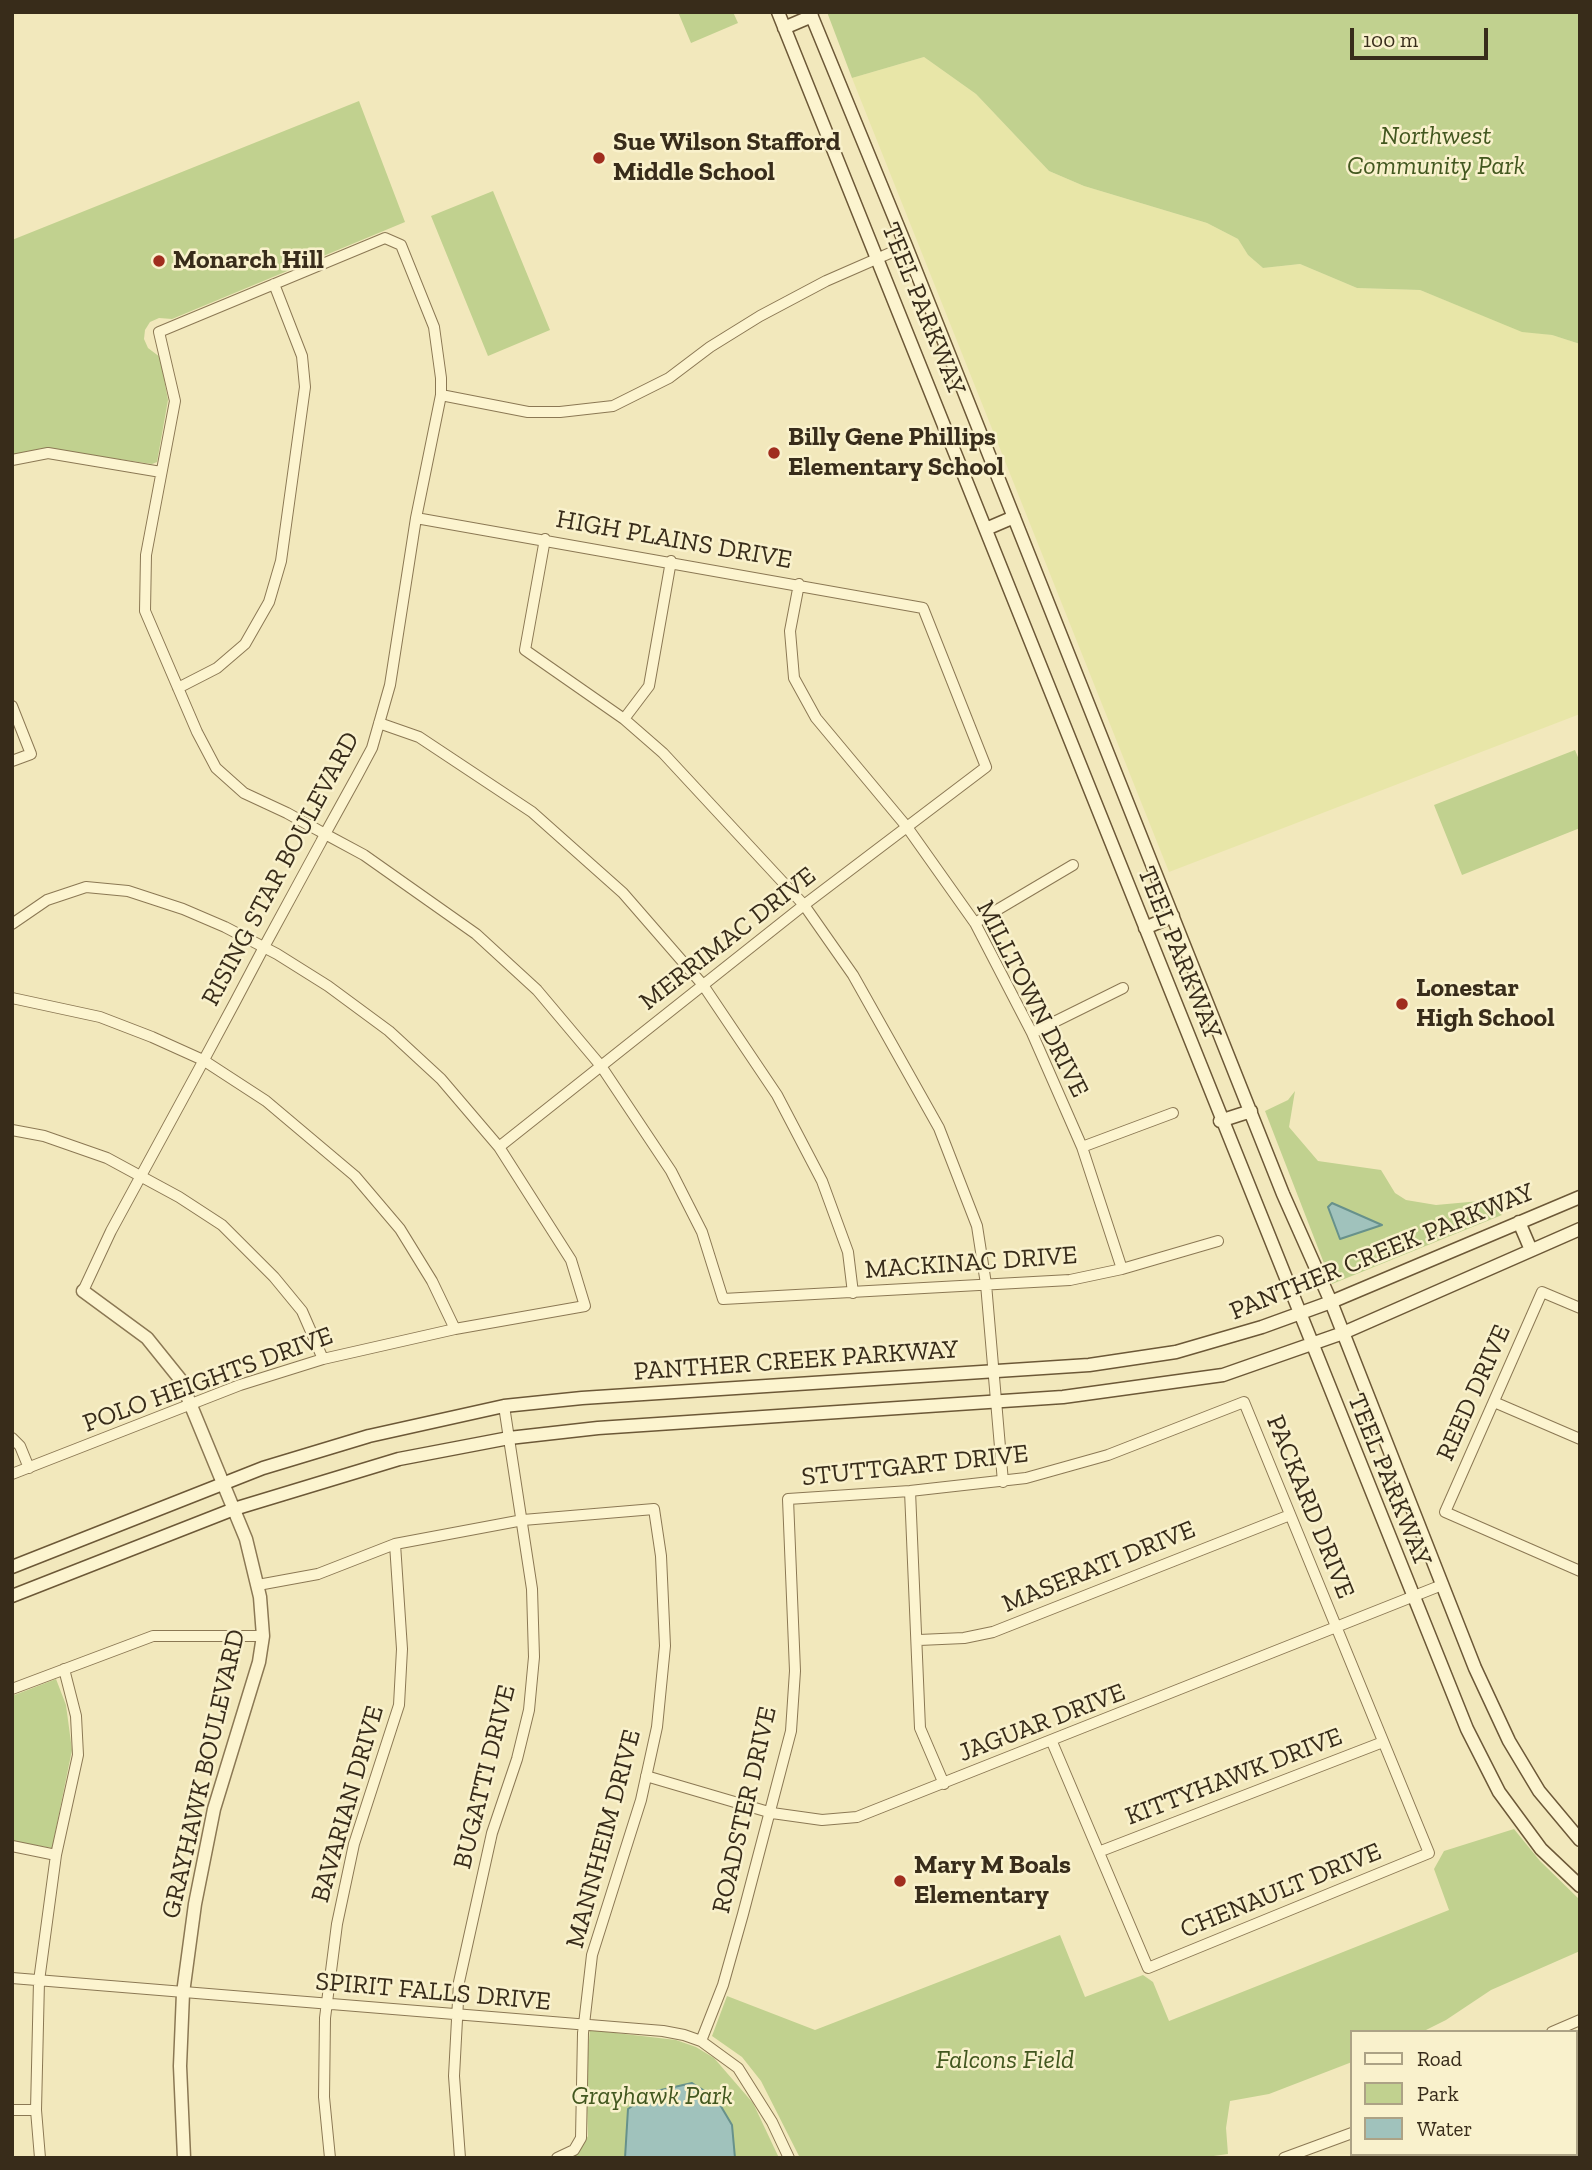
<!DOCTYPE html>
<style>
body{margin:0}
#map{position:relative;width:1592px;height:2170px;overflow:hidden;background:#f2e8bc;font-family:"Zilla Slab",serif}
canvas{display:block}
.frame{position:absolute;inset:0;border:14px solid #382c1a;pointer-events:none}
.legend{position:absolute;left:1350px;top:2030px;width:228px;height:126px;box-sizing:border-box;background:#f9f1cc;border:2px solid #aca285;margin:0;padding:9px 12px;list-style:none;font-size:21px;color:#382c1a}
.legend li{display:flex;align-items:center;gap:14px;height:35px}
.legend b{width:35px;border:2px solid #aca285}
.scale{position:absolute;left:1350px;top:28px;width:138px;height:32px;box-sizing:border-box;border:4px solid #382c1a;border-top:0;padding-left:9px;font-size:21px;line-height:24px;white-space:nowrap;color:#382c1a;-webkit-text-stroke:5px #f9f1cc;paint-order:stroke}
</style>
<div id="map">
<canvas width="1592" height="2170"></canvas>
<div class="frame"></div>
<ul class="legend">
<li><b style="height:9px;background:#fcf4cf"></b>Road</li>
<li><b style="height:19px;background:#c1d18f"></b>Park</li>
<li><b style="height:19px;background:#a0c2bc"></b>Water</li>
</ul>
<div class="scale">100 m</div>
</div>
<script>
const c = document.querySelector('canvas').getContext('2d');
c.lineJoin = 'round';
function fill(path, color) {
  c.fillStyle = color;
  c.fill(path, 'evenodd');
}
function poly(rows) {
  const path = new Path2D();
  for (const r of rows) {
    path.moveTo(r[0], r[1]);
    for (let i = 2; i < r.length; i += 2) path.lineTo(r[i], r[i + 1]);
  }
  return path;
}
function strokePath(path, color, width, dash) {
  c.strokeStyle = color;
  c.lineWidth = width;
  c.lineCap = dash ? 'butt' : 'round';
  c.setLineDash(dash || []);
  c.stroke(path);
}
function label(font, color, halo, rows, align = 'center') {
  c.font = font + ' "Zilla Slab",serif';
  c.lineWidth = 5;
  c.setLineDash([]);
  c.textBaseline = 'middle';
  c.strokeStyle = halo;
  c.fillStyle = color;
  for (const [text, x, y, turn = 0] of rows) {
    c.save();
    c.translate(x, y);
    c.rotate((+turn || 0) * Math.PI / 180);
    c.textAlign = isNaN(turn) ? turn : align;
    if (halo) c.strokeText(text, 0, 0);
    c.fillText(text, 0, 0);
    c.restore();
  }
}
const farmland = poly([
 [924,57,976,94,1049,171,1084,186,1207,223,1238,239,1248,255,1263,268,1300,264,1357,288,1420,290,1522,331,1552,335,1580,344,1580,714,1169,872,852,78]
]);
const green = poly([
 [678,12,733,12,738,23,691,43],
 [827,12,1580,12,1580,344,1552,335,1522,332,1420,290,1357,288,1300,264,1263,268,1248,255,1238,239,1207,223,1084,186,1049,171,976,94,924,57,852,78],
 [359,101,405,222,172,319,159,318,150,322,145,330,144,339,148,348,160,357,168,400,157,462,152,464,43,448,12,455,12,240],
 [493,191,550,330,488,356,431,216],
 [1575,750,1580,762,1580,828,1462,875,1434,805],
 [1295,1091,1289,1127,1318,1161,1381,1170,1395,1193,1406,1200,1436,1205,1491,1200,1502,1215,1332,1284,1265,1111,1288,1100],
 [56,1679,66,1705,72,1750,52,1848,12,1841,12,1696],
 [1514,1829,1540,1861,1580,1900,1580,1951,1491,1990,1446,2020,1422,2032,1352,2032,1352,2062,1269,2094,1230,2101,1226,2128,1228,2154,1199,2158,800,2158,761,2081,742,2057,712,2036,727,1996,815,2030,1060,1935,1085,1997,1143,1975,1153,1982,1169,2021,1449,1910,1434,1869,1444,1851],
 [590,2030,676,2040,696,2047,714,2058,753,2103,779,2158,571,2158,578,2153,588,2136,586,2072]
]);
const water = poly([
 [1332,1203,1382,1225,1340,1239,1328,1207,1332,1203],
 [692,2083,716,2098,732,2125,735,2158,625,2158,628,2109,652,2092,692,2083]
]);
const minor = poly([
 [441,395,528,412,560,412,613,406,669,378,710,347,760,316,826,281,906,246],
 [12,460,48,453,161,472],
 [416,518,923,608,986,767,804,905,499,1147],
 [545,539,525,650,624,719,663,753,804,905,853,975,939,1128,977,1226,986,1284,1003,1482],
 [799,584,790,631,794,678,816,718,907,827,975,923,1032,1033,1082,1147,1122,1269],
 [178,688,217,668,245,644,269,602,281,561,305,387,302,356,274,284],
 [12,706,31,754,12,761],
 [624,719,649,686,671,561],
 [379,723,419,737,532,812,623,893,703,985,777,1095,822,1181,848,1252,853,1293],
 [975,923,1073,865],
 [12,924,47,900,86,887,128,891,183,909,225,927,277,954,328,986,389,1031,441,1079,499,1147,571,1260,585,1306,455,1329,323,1359,240,1385,12,1474],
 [12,998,100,1017,152,1037,203,1060,266,1101,355,1176,400,1229,432,1281,455,1329],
 [1032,1033,1123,988],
 [12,1130,44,1136,107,1158,179,1197,222,1225,274,1277,302,1311,323,1359],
 [1082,1147,1173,1113],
 [83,1291,111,1231,199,1069,235,1002,264,947,295,890,321,842,325,834,357,776,372,748,390,685,416,518,441,395,441,378,434,327,401,245,385,238,159,332,175,401,146,555,145,611,197,732,216,768,244,793,287,813,316,829,325,834,364,855,476,934,537,990,601,1066,671,1171,702,1232,723,1299,1070,1280,1122,1269,1218,1241],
 [1580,1308,1542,1292,1445,1512,1580,1571],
 [1494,1402,1580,1439],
 [12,1438,20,1446,29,1468],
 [910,1491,920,1728,944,1784],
 [258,1585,318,1574,395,1544,523,1520,654,1509,661,1556,665,1646,657,1727,641,1800,592,1955,583,2033,581,2138,574,2150,557,2158],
 [919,1640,964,1638,993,1632,1290,1515],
 [12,1689,153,1636,263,1636],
 [646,1776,772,1813,822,1820,857,1817,1442,1585],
 [12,1846,56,1855],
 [1101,1851,1383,1742],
 [12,1978,663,2031,684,2035,701,2041,738,2068,772,2122,789,2158],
 [1552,2032,1580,2020],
 [701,2041,723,1985,743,1914,791,1731,795,1671,788,1499,910,1491,1026,1478,1108,1455,1244,1402,1429,1853,1148,1968,1052,1742],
 [12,2110,36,2110],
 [40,2158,36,2110,39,1981,56,1855,78,1755,76,1716,64,1669],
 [330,2158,324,2097,325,2018,337,1924,354,1844,399,1705,402,1649,395,1544],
 [460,2158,454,2076,459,1982,492,1833,517,1759,529,1710,534,1657,532,1589,504,1406],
 [1284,2158,1352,2133]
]);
const tertiary = poly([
 [83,1291,147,1338,180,1379,246,1539,260,1597,263,1636,259,1662,214,1809,195,1904,183,1993,180,2066,184,2158]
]);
const secondary = poly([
 [778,12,1467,1729,1499,1792,1541,1849,1580,1886],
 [810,12,906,246,1283,1194,1331,1302,1475,1668,1509,1741,1539,1791,1580,1840],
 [784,28,812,16],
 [986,529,1014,517],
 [1145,928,1173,916],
 [1220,1121,1251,1111],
 [1519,1222,1531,1250],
 [12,1567,263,1468,369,1436,504,1406,582,1398,1089,1365,1176,1352,1262,1327,1331,1302,1580,1197],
 [12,1596,234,1509,399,1459,509,1438,598,1428,1063,1397,1223,1375,1343,1333,1580,1229]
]);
const markers = [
 [599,158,7,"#a02d1e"],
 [159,261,7,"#a02d1e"],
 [774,453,7,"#a02d1e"],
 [1402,1004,7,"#a02d1e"],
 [900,1881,7,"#a02d1e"]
];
const parkNames = [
 ["Northwest",1436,137],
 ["Community Park",1436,167],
 ["Falcons Field",1005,2061],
 ["Grayhawk Park",652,2097]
];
const poiNames = [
 ["Sue Wilson Stafford",613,143],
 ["Middle School",613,173],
 ["Monarch Hill",173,261],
 ["Billy Gene Phillips",788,438],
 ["Elementary School",788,468],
 ["Lonestar",1416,989],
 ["High School",1416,1019],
 ["Mary M Boals",914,1866],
 ["Elementary",914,1896]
];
const streetNames = [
 ["TEEL PARKWAY",923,309,68],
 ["HIGH PLAINS DRIVE",674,540,10],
 ["RISING STAR BOULEVARD",281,869,-62],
 ["MERRIMAC DRIVE",728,939,-38],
 ["TEEL PARKWAY",1179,953,68],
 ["MILLTOWN DRIVE",1032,999,63],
 ["PANTHER CREEK PARKWAY",1382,1252,-22],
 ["MACKINAC DRIVE",971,1263,-4],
 ["PANTHER CREEK PARKWAY",796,1361,-4],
 ["POLO HEIGHTS DRIVE",208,1380,-20],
 ["REED DRIVE",1474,1393,-66],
 ["STUTTGART DRIVE",915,1466,-6],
 ["TEEL PARKWAY",1389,1480,68],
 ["PACKARD DRIVE",1310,1507,68],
 ["MASERATI DRIVE",1099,1567,-22],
 ["JAGUAR DRIVE",1042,1723,-21],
 ["GRAYHAWK BOULEVARD",204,1774,-77],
 ["BUGATTI DRIVE",485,1777,-76],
 ["KITTYHAWK DRIVE",1234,1777,-21],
 ["BAVARIAN DRIVE",348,1804,-74],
 ["ROADSTER DRIVE",745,1810,-77],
 ["MANNHEIM DRIVE",604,1839,-75],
 ["CHENAULT DRIVE",1281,1891,-22],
 ["SPIRIT FALLS DRIVE",433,1992,5]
];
fill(farmland, '#e8e6a8');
fill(green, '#c1d18f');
fill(water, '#a0c2bc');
strokePath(water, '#67918b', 2);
strokePath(minor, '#8b7854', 12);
strokePath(tertiary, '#8b7854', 15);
strokePath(secondary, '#6c5837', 15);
strokePath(minor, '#fcf4cf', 10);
strokePath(tertiary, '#fcf4cf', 12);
strokePath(secondary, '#fcf4cf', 12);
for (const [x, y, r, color] of markers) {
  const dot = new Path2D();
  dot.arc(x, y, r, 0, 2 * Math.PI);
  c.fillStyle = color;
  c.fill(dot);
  strokePath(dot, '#f9f1cc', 2.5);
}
label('italic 26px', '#42571f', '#f9f1cc', parkNames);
label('bold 26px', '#382c1a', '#f9f1cc', poiNames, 'left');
label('26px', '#382c1a', '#f9f1cc', streetNames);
</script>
